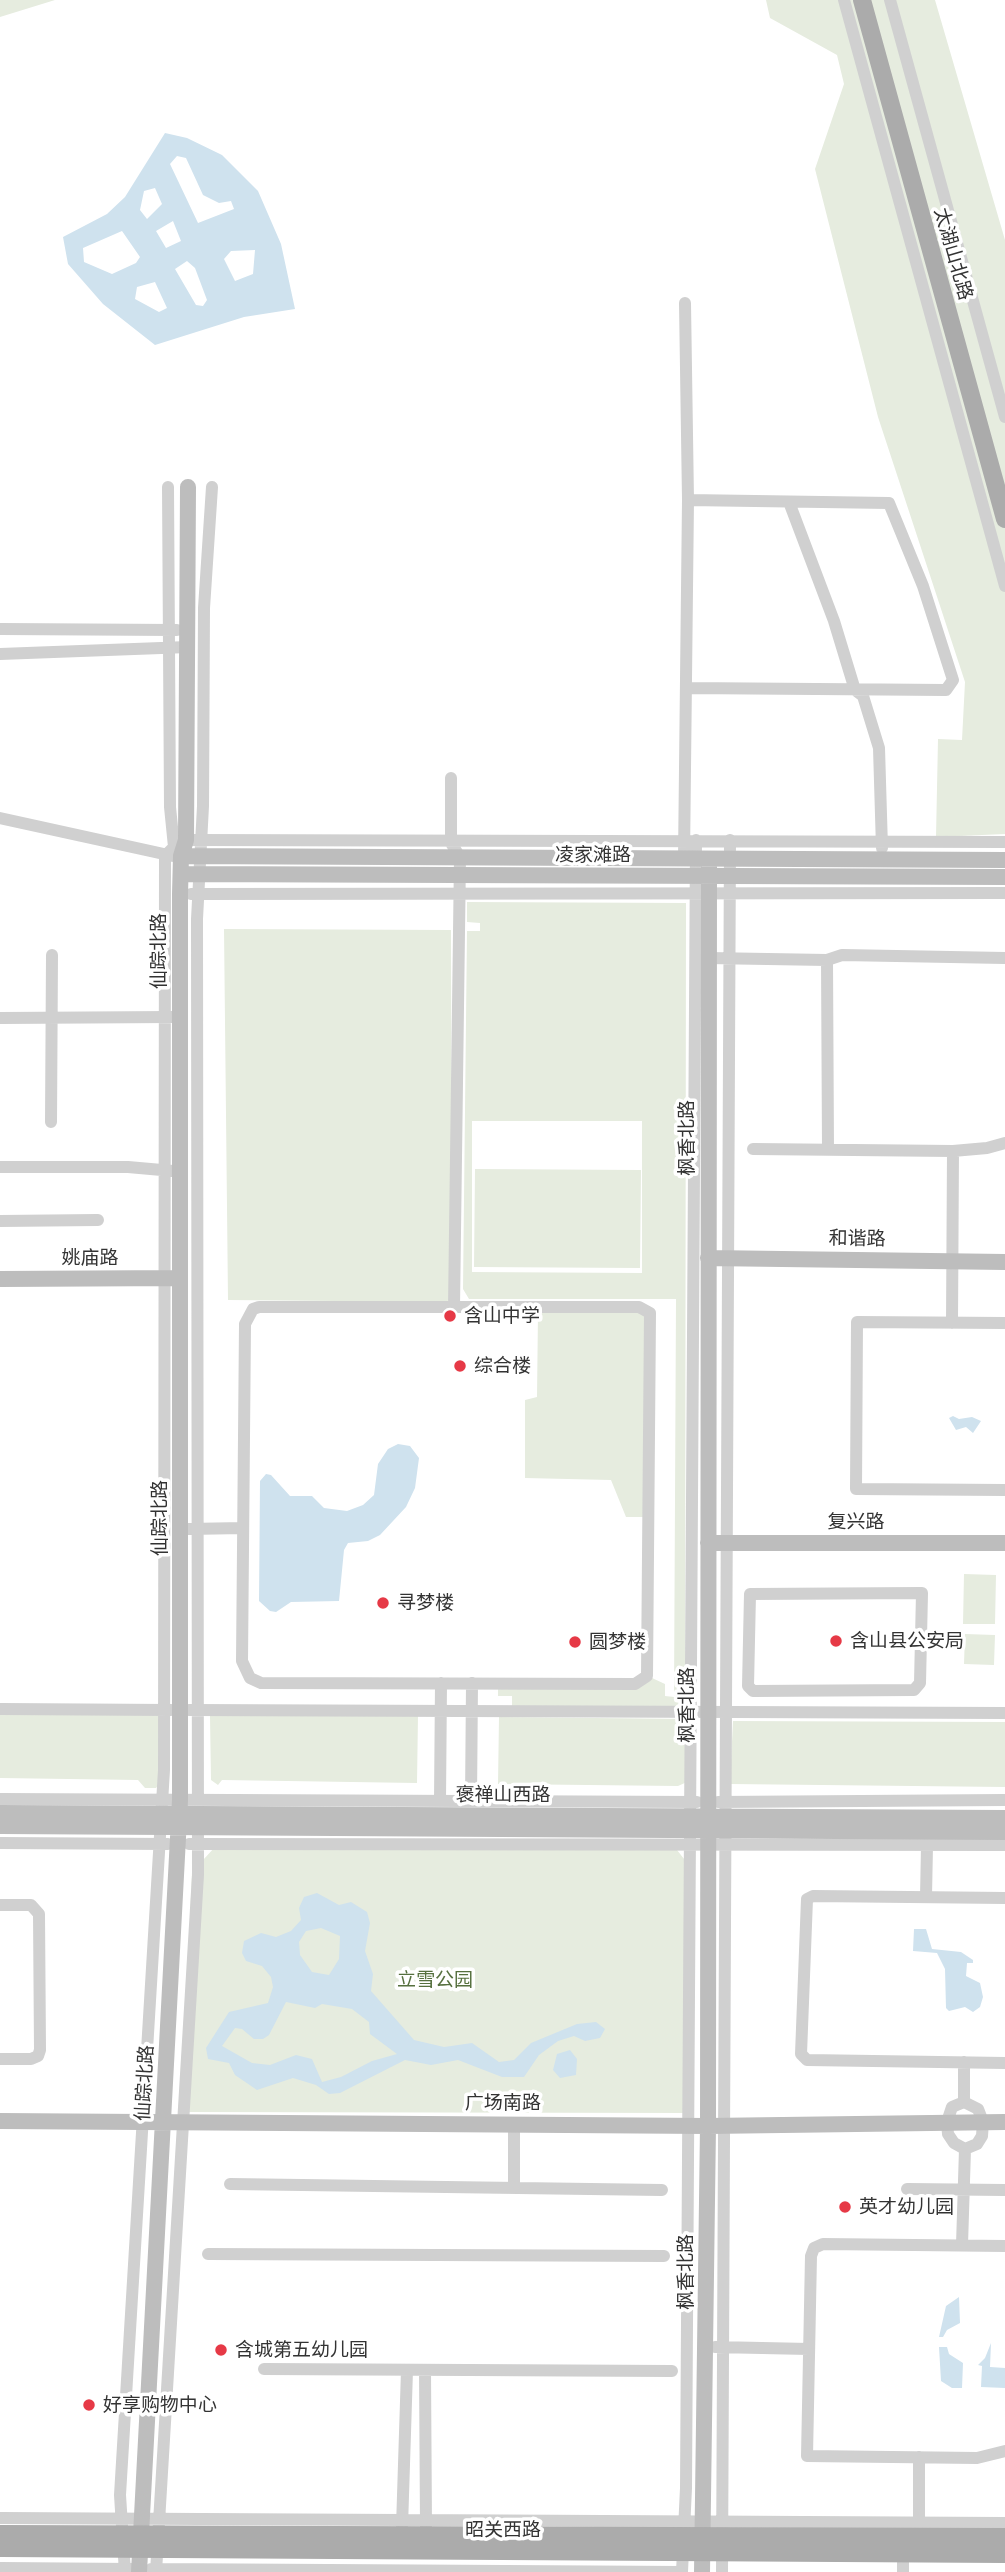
<!DOCTYPE html>
<meta charset="utf-8">
<style>
body{margin:0}
canvas{display:block;background:#fff}
</style>
<canvas width="1005" height="2572"></canvas>
<script>
const c = document.querySelector('canvas').getContext('2d');
c.lineJoin = 'round';
function fill(path, color) {
  c.fillStyle = color;
  c.fill(path, 'evenodd');
}
function poly(rows) {
  const path = new Path2D();
  for (const r of rows) {
    path.moveTo(r[0], r[1]);
    for (let i = 2; i < r.length; i += 2) path.lineTo(r[i], r[i + 1]);
  }
  return path;
}
function strokePath(path, color, width, dash) {
  c.strokeStyle = color;
  c.lineWidth = width;
  c.lineCap = dash ? 'butt' : 'round';
  c.setLineDash(dash || []);
  c.stroke(path);
}
function label(font, color, halo, rows, align = 'center') {
  c.font = font + ' "Alegreya Sans","Noto Sans SC",sans-serif';
  c.lineWidth = 7;
  c.setLineDash([]);
  c.textBaseline = 'middle';
  c.strokeStyle = halo;
  c.fillStyle = color;
  for (const [text, x, y, turn = 0] of rows) {
    c.save();
    c.translate(x, y);
    c.rotate((+turn || 0) * Math.PI / 180);
    c.textAlign = isNaN(turn) ? turn : align;
    if (halo) c.strokeText(text, 0, 0);
    c.fillText(text, 0, 0);
    c.restore();
  }
}
const green = poly([
 [0,0,55,0,0,17],
 [766,0,935,0,1005,240,1005,834,936,837,938,739,962,740,965,682,878,417,815,169,844,84,837,55,770,18],
 [467,902,686,903,685,1706,512,1707,512,1696,498,1696,498,1689,636,1689,652,1678,665,1684,665,1696,674,1697,676,1299,469,1299,463,1289,467,931,480,931,480,923,467,922],
 [472,1121,642,1121,642,1273,472,1272],
 [224,929,451,930,452,1298,446,1302,228,1300],
 [475,1169,641,1170,640,1268,474,1267],
 [639,1311,648,1318,646,1517,626,1517,611,1480,525,1478,525,1400,537,1397,538,1312],
 [964,1574,996,1575,995,1624,963,1624],
 [965,1634,995,1635,994,1665,964,1664],
 [0,1714,160,1715,161,1782,156,1788,145,1788,138,1780,0,1778],
 [418,1715,417,1783,222,1780,218,1785,211,1780,210,1716],
 [499,1717,689,1719,687,1782,678,1786,498,1784],
 [733,1721,1005,1722,1005,1787,730,1784],
 [215,1847,677,1850,688,1864,688,2113,182,2112,192,1872]
]);
const water = poly([
 [165,133,187,138,222,155,258,191,281,244,295,309,244,317,155,345,103,304,68,264,63,237,107,214,125,197],
 [177,156,186,158,203,195,219,203,231,201,234,209,198,223,170,164],
 [155,188,162,204,147,219,140,210,144,191],
 [173,221,181,241,166,248,156,231],
 [122,231,140,257,136,263,112,274,84,262,83,248],
 [255,250,253,274,235,281,224,259,231,251],
 [187,261,195,268,207,300,203,306,196,305,175,269],
 [155,282,167,308,159,312,135,299,137,287],
 [953,1416,959,1419,972,1417,981,1421,973,1433,966,1427,956,1430,949,1418],
 [398,1444,410,1446,419,1458,415,1488,406,1507,380,1535,368,1541,348,1543,344,1550,339,1601,291,1602,276,1612,270,1611,259,1601,260,1481,266,1474,271,1475,290,1496,312,1496,324,1508,347,1511,363,1505,374,1495,378,1464,388,1449],
 [317,1893,339,1905,351,1902,367,1912,370,1923,365,1951,373,1974,371,1991,414,2040,444,2047,472,2043,499,2062,514,2060,531,2043,577,2024,596,2022,605,2029,600,2038,585,2041,574,2036,558,2041,539,2055,524,2077,502,2077,458,2060,431,2065,405,2060,340,2093,329,2094,316,2085,293,2078,257,2090,235,2075,229,2063,208,2059,206,2048,229,2012,268,2003,273,1987,271,1977,262,1966,246,1961,242,1953,244,1941,261,1933,276,1937,291,1931,301,1920,299,1908,304,1897],
 [321,1928,340,1936,339,1959,329,1975,312,1972,300,1955,299,1942,306,1931],
 [286,2002,315,2008,322,2004,352,2009,369,2022,370,2034,397,2054,372,2061,341,2077,322,2082,312,2059,296,2055,270,2065,252,2063,222,2046,235,2028,242,2029,254,2039,263,2039,269,2035],
 [914,1929,926,1929,932,1949,961,1952,973,1960,973,1963,967,1963,966,1976,980,1983,983,1997,980,2007,973,2012,965,2007,949,2011,946,2008,945,1969,937,1953,913,1951],
 [570,2050,577,2059,576,2075,560,2078,553,2070,557,2054],
 [959,2297,960,2323,947,2330,943,2337,939,2337,946,2306],
 [991,2343,990,2367,1005,2368,1005,2388,981,2387,982,2366,978,2365,985,2358],
 [939,2347,947,2347,949,2354,963,2363,962,2388,952,2388,941,2381]
]);
const street = poly([
 [844,0,1005,586],
 [890,0,1005,417],
 [789,502,834,621,855,690,863,696,879,748,882,848],
 [0,629,177,630],
 [0,654,188,647],
 [686,688,946,690,953,680,923,586,889,503,688,500],
 [451,778,451,843,460,857,454,1307],
 [0,818,173,856],
 [193,840,1005,842],
 [684,858,688,500,685,303],
 [191,894,1005,893],
 [708,958,827,960,842,955,1005,958],
 [827,960,828,1149],
 [0,1018,173,1017],
 [51,1122,52,955],
 [753,1149,953,1151,987,1148,1005,1143],
 [0,1167,128,1167,173,1171],
 [0,1221,98,1220],
 [259,1307,639,1307,650,1313,647,1676,635,1684,261,1683,250,1678,242,1661,245,1324,253,1309,259,1307],
 [952,1323,953,1151],
 [1005,1323,857,1322,856,1489,1005,1490],
 [188,1529,243,1528],
 [922,1593,920,1683,914,1690,753,1691,748,1686,750,1594,922,1593],
 [0,1709,171,1710],
 [189,1710,1005,1713],
 [0,1799,697,1802],
 [440,1801,441,1683],
 [471,1801,472,1683],
 [718,1802,1005,1800],
 [0,1843,168,1844],
 [189,1844,1005,1845],
 [926,1897,927,1846],
 [1005,1898,813,1896,807,1899,801,2054,807,2060,1005,2063],
 [0,1905,31,1905,39,1914,40,2050,38,2056,31,2059,0,2059],
 [964,2102,978,2109,983,2122,982,2136,977,2144,965,2149,954,2143,948,2134,947,2122,952,2107,964,2102],
 [964,2102,964,2062],
 [230,2184,662,2190],
 [514,2188,514,2124],
 [907,2189,1005,2190],
 [962,2245,965,2149],
 [1005,2246,823,2244,814,2248,811,2256,807,2456,977,2458,1005,2451],
 [208,2254,664,2256],
 [715,2347,809,2349],
 [264,2369,672,2371],
 [425,2370,426,2527],
 [919,2457,919,2523],
 [0,2518,1005,2523],
 [402,2527,407,2370],
 [0,2568,133,2569],
 [151,2569,682,2572],
 [125,2572,120,2495,164,1770,165,856,174,847,170,807,168,487],
 [156,2572,198,1875,197,919,203,806,204,608,212,487],
 [682,2572,686,2488,696,840],
 [722,2572,730,840],
 [903,2572,903,2548]
]);
const secondary = poly([
 [181,856,1005,860],
 [181,874,1005,877],
 [708,1258,1005,1262],
 [0,1279,180,1278],
 [708,1543,1005,1543],
 [0,1813,1005,1818],
 [0,1826,1005,1832],
 [0,2121,708,2126,1005,2122],
 [139,2572,180,1800,180,894,181,856,186,840,188,487],
 [702,2572,708,2126,709,859]
]);
const primary = poly([
 [862,0,1005,519],
 [0,2534,1005,2537],
 [0,2548,1005,2554]
]);
const markers = [
 [450,1316,7,"#e63946"],
 [460,1366,7,"#e63946"],
 [383,1603,7,"#e63946"],
 [836,1641,7,"#e63946"],
 [575,1642,7,"#e63946"],
 [845,2207,7,"#e63946"],
 [221,2350,7,"#e63946"],
 [89,2405,7,"#e63946"]
];
const streetNames = [
 ["太湖山北路",953,254,74],
 ["凌家滩路",593,855],
 ["仙踪北路",159,951,-90],
 ["枫香北路",687,1138,-90],
 ["和谐路",857,1239,1],
 ["姚庙路",90,1258],
 ["仙踪北路",160,1518,-90],
 ["复兴路",856,1522],
 ["枫香北路",687,1705,-90],
 ["褒禅山西路",503,1795],
 ["仙踪北路",145,2083,-87],
 ["广场南路",503,2103],
 ["枫香北路",686,2272,-90],
 ["昭关西路",503,2530]
];
const poiNames = [
 ["含山中学",464,1316],
 ["综合楼",474,1366],
 ["寻梦楼",397,1603],
 ["含山县公安局",850,1641],
 ["圆梦楼",589,1642],
 ["英才幼儿园",859,2207],
 ["含城第五幼儿园",235,2350],
 ["好享购物中心",103,2405]
];
const parkNames = [
 ["立雪公园",435,1980]
];
fill(green, '#e6ecdf');
fill(water, '#cfe2ee');
strokePath(street, '#d0d0d0', 12);
strokePath(secondary, '#bdbdbd', 16);
strokePath(primary, '#ababab', 18);
for (const [x, y, r, color] of markers) {
  const dot = new Path2D();
  dot.arc(x, y, r, 0, 2 * Math.PI);
  c.fillStyle = color;
  c.fill(dot);
  strokePath(dot, '#fff', 2.5);
}
label('19px', '#333', '#fff', streetNames);
label('19px', '#333', '#fff', poiNames, 'left');
label('19px', '#56703f', '#fff', parkNames);
</script>
